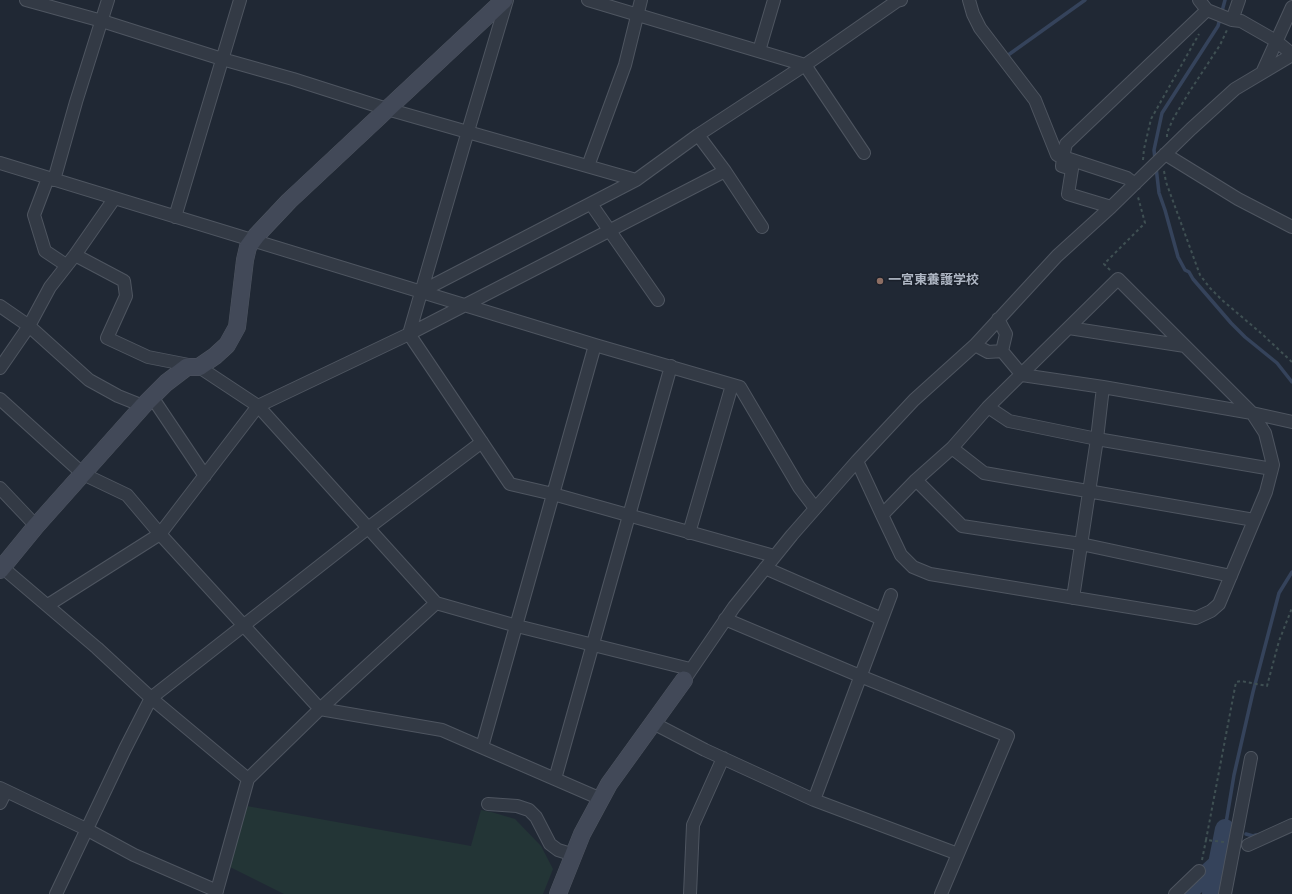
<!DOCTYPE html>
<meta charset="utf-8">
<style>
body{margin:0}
canvas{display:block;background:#202834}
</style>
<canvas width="1292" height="894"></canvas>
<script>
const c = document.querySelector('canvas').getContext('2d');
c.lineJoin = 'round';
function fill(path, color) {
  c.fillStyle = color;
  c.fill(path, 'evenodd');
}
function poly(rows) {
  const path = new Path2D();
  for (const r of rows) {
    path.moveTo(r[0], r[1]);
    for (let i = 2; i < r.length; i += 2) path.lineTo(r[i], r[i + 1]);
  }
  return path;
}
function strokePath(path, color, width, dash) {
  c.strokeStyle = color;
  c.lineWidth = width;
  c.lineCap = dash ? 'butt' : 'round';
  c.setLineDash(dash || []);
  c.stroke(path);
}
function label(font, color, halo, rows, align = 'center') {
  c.font = font + ' "Source Sans 3","Noto Sans JP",sans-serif';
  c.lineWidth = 3;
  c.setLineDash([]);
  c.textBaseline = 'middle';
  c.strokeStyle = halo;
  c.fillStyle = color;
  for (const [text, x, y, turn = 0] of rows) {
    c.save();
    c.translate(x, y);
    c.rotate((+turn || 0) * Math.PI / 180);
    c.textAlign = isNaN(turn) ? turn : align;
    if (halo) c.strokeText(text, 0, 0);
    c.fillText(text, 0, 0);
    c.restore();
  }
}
const green = poly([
 [241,805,471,846,481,810,491,812,515,819,541,846,553,869,543,894,284,894,224,864,223,859,239,835]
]);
const stream = poly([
 [1004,58,1085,0],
 [1155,159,1154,150,1162,113,1218,26,1225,0],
 [1156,167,1159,193,1165,210,1178,257,1185,270,1189,272,1193,279,1231,323,1245,337,1277,363,1292,382],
 [1231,830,1225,829,1234,775,1253,692,1279,593,1292,572],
 [1246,834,1253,836,1256,835]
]);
const river = poly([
 [1185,894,1217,865],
 [1212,894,1225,829]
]);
const path = poly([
 [1167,137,1167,133,1173,119,1188,94,1220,45,1227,30],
 [1143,160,1144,149,1151,119,1199,34],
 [1164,171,1166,182,1200,275,1210,288,1222,300,1262,334,1292,362],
 [1110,270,1104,264,1145,223,1138,197],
 [1224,842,1206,840,1236,682,1241,681,1267,686,1279,641,1292,608],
 [1202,860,1206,840]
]);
const street = poly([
 [26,0,102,21,222,59,293,79,387,109,636,180],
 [507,0,463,148,409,334,510,484,553,494,774,556],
 [588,0,805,65,864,153],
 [969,0,973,14,980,28,1035,100,1057,155,1063,157,1062,166,1072,169,1068,194,1111,207],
 [1199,0,1207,10,1232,20,1241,21,1276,41,1292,54],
 [1232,20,1239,0],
 [759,51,774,0],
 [1262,73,1292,7],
 [698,135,725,171,762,227],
 [1165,154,1238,199,1292,227],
 [0,163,595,345,740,387,799,487,815,508],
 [588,166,625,65,641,0],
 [48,178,34,215,45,251,66,265],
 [54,180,76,102,108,0],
 [1135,184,1127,178,1063,157,1066,144,1207,10],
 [591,204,658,300],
 [175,217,240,0],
 [75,255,124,281,126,296,107,338,148,357,199,367,258,406,436,603],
 [422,291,636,180,698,135,805,65,897,1,901,0],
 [0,306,29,326,89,380,118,396,143,406],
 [998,319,1006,334,1002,351],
 [1069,328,1185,346],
 [975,345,988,352,1002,351,1022,375,1103,387,1252,413,1292,422],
 [0,368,29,326,50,287,75,255,114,199],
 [152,397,205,476],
 [0,399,83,474,127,495,160,534,320,709,442,730,601,799],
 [988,407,1009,421,1097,439,1272,469],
 [952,448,984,473,1254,520],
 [857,461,882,515,901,555,913,567,930,574,1196,618,1211,611,1219,604,1266,492,1273,465,1265,433,1252,413,1118,279,988,407,952,448,916,480,882,515],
 [916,480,962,526,1081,544,1231,576],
 [0,488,36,526],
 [689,533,732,385],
 [2,567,97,648,151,698,248,779],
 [765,568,882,619,814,800],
 [1073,598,1097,439,1103,387],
 [48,605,160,534,258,406,409,334,725,171],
 [725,619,860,676,1008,736,941,894],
 [882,619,891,595],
 [684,680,734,607,792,535,857,461,914,400,975,345,1057,256,1111,207,1191,129,1235,89,1292,55],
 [653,723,705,750,814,800,958,854],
 [482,747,595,345],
 [555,779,671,366],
 [0,788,86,829,134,855,217,891],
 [0,803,6,791],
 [488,804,517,806,529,810,536,817,550,844,558,850,574,855],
 [1248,845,1292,825],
 [56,894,125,749,151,698,368,528,482,442],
 [216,894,248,779,320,709,436,603,517,626,690,669],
 [690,894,693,825,723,758],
 [1175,894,1199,871],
 [1225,894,1251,758]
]);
const secondary = poly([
 [0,570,36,526,143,406,166,383,187,367,199,367,215,356,227,345,237,327,245,260,248,247,256,236,289,201,504,0],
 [558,894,582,834,609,784,684,680]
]);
const markers = [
 [880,281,4,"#8d6e63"]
];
const poiNames = [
 ["一宮東養護学校",888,281]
];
fill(green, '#233536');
strokePath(stream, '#35435b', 3.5);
strokePath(river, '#35435b', 20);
strokePath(street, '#4e5560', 14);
strokePath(secondary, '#4e5560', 18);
strokePath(path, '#3f5053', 2, [3, 3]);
strokePath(street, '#333a45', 12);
strokePath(secondary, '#424958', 17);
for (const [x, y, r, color] of markers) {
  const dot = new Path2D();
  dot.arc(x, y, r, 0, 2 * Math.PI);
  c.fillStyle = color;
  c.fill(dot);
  strokePath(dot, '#191f29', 1.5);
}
label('bold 13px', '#adb5c2', '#191f29', poiNames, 'left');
</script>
